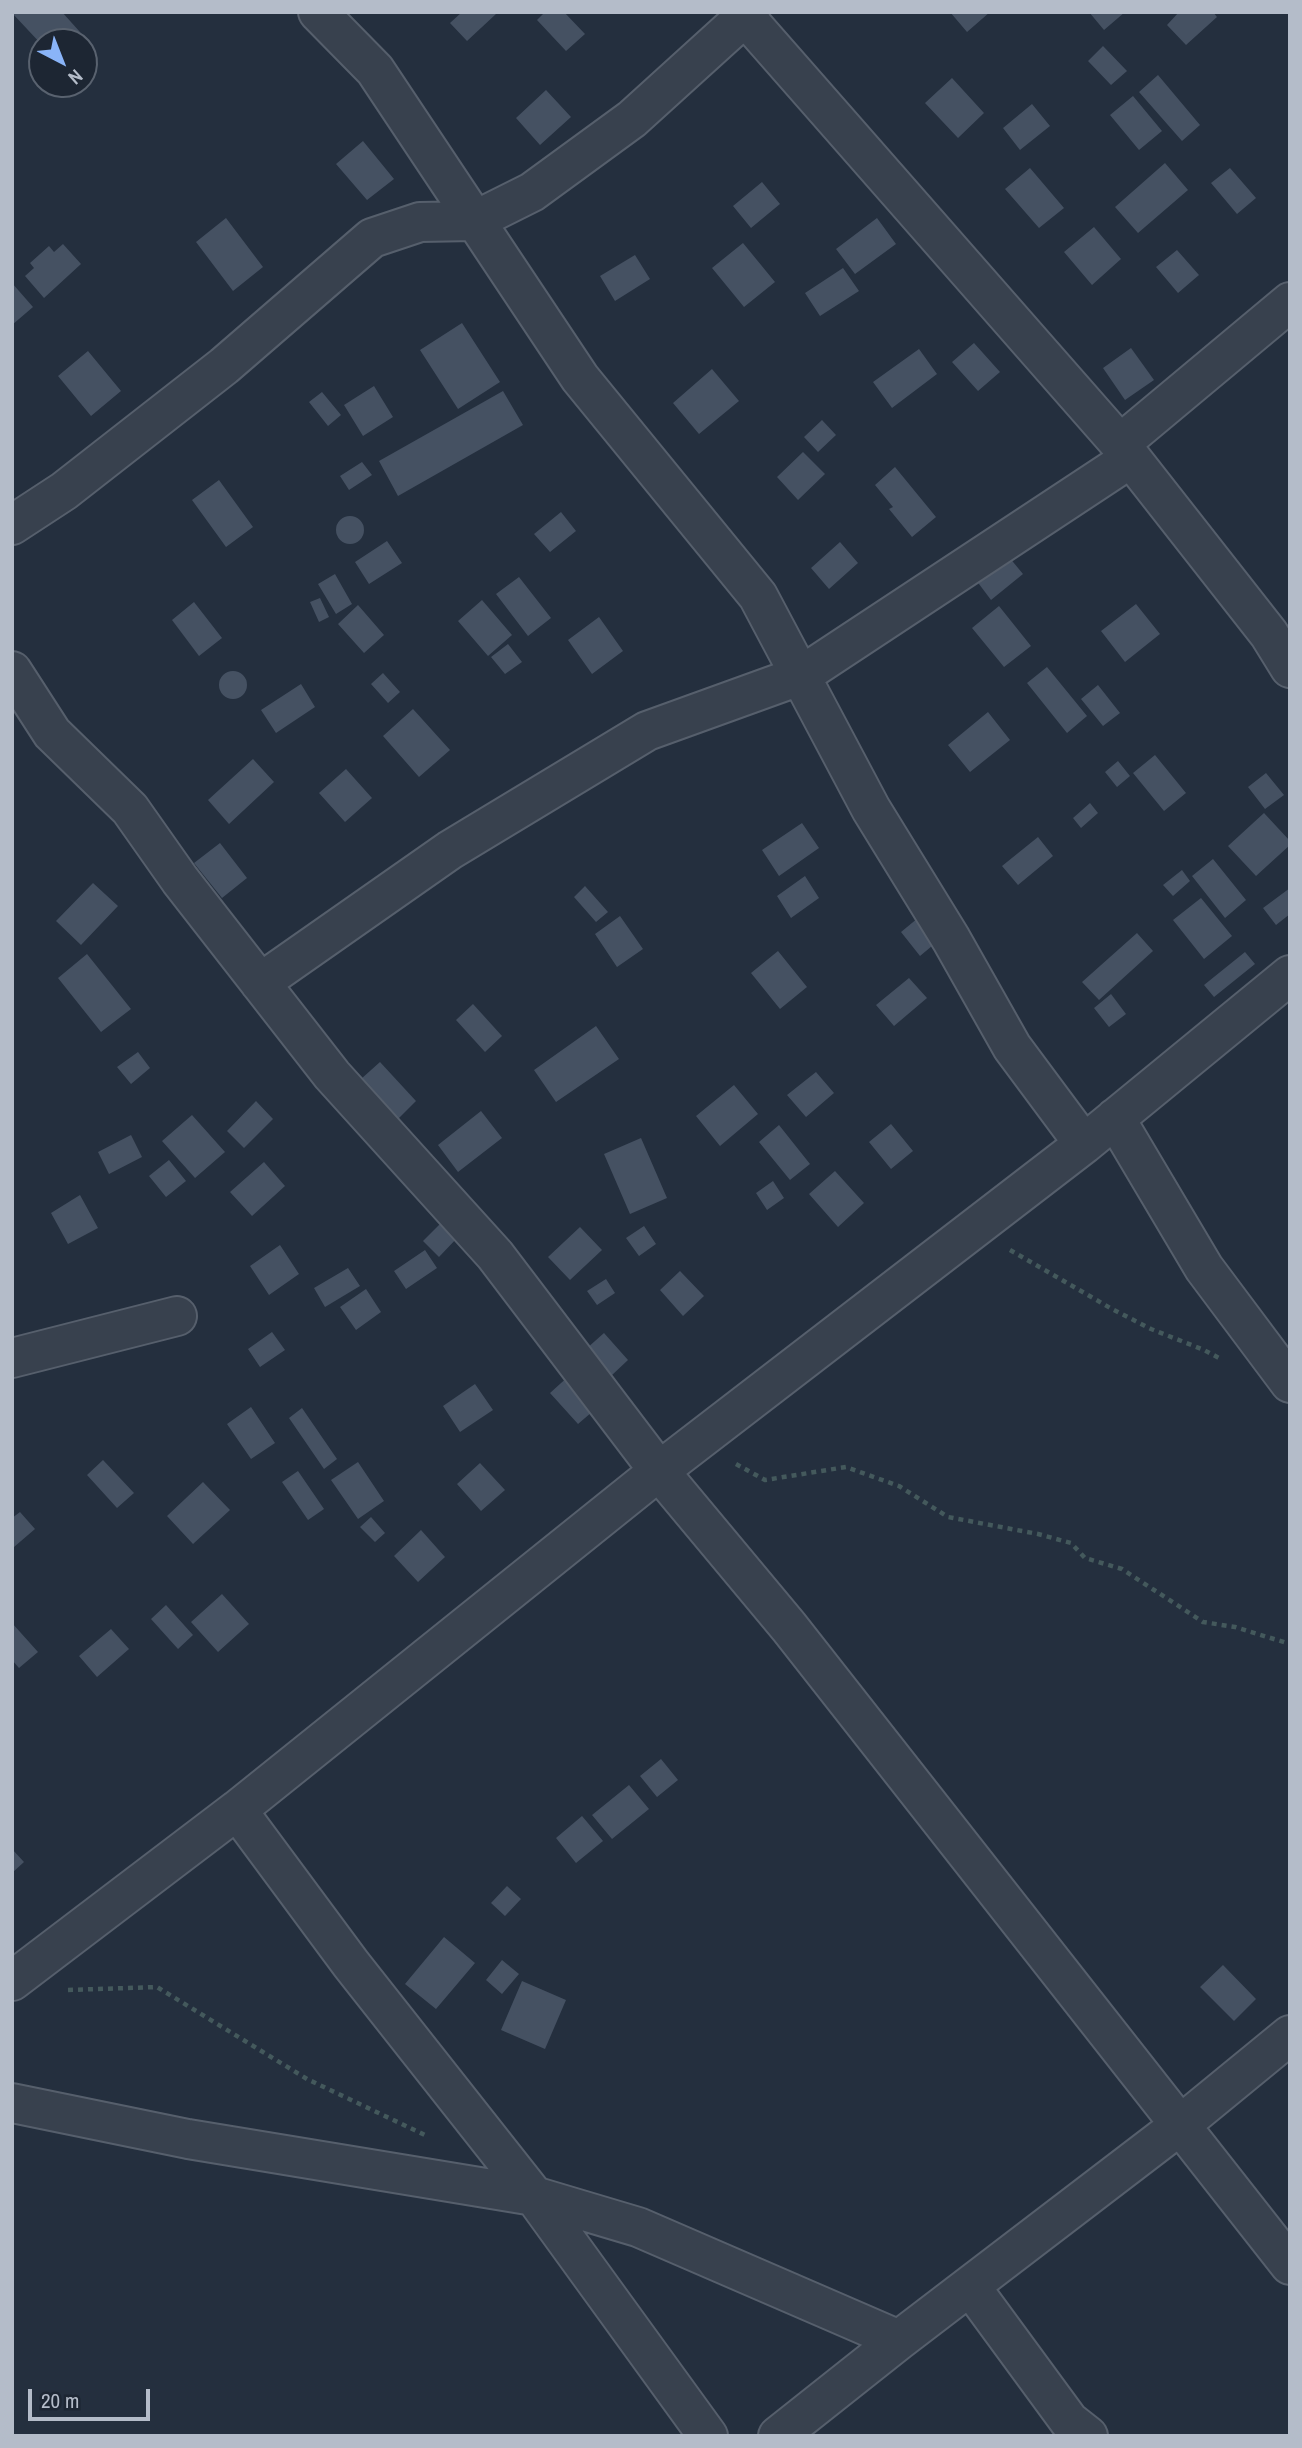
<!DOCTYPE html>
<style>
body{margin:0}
#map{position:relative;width:1302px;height:2448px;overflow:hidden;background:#242f3e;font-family:"Archivo Narrow",sans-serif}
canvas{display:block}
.frame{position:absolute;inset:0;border:14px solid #b4bcc9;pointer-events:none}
.north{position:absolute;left:28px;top:28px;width:70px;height:70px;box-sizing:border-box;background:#1d2633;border:2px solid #59626f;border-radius:50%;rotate:138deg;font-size:19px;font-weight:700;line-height:28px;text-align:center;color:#b4bcc9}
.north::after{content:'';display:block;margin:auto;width:24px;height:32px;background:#8ab4f8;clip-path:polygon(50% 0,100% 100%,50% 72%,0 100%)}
.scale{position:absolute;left:28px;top:2389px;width:122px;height:32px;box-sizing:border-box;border:4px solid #b4bcc9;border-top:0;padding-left:9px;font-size:21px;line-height:24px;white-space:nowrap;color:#b4bcc9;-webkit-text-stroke:5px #1d2633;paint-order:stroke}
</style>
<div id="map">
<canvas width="1302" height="2448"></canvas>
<div class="frame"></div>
<div class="north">N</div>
<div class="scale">20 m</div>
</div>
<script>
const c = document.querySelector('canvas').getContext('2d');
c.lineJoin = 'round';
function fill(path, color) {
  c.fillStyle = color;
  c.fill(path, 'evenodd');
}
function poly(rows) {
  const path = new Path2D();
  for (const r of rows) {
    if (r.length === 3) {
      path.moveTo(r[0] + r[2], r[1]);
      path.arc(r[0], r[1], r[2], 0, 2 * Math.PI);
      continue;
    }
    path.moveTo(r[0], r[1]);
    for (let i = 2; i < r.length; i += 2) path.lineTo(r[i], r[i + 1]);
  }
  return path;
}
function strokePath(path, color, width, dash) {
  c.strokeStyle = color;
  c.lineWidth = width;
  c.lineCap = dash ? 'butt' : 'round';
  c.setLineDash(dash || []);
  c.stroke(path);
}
const building = poly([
 [15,12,62,12,89,42,84,47,84,42,42,42,42,45,13,14],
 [462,12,494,12,496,14,467,41,450,23],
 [545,12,564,12,585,34,566,51,537,20],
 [950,12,990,12,967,32],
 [1089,12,1125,12,1104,30],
 [1179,12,1213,12,1217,17,1186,45,1167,25],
 [1103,46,1127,71,1111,85,1088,61],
 [1158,75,1200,125,1182,141,1139,92],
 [952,78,984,113,958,138,925,103],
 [546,90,571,117,540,145,516,118],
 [1133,96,1162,131,1139,150,1110,115],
 [1032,104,1050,126,1020,150,1003,128],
 [363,141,394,179,367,200,336,164],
 [1165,163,1188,190,1138,233,1115,207],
 [1030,168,1064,208,1039,228,1005,189],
 [1230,168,1256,198,1237,214,1211,183],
 [762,182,780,204,751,228,733,206],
 [226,218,263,267,233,291,196,242],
 [877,218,896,244,855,274,836,249],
 [1094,227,1121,259,1092,285,1064,252],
 [743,243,775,282,744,307,712,268],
 [63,244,81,264,44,298,25,276,34,268,30,263,49,246,54,252],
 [1177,250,1199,275,1178,293,1156,267],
 [635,255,650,279,615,301,600,276],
 [843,268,859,291,820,316,805,293],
 [12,283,33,307,12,325],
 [462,323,500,382,458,409,420,350],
 [974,343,1000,372,978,391,952,362],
 [1131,348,1154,380,1125,400,1103,368],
 [919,349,937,374,892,408,873,382],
 [88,351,121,391,91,416,58,376],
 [712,369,739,401,699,434,673,403],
 [374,386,393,417,363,436,344,405],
 [503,391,523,425,398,496,379,461],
 [322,392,341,415,328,426,309,402],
 [822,420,836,435,818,452,804,437],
 [803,452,825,474,798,500,777,477],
 [362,462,372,475,349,490,340,476],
 [895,467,936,517,912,537,889,509,893,507,875,485],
 [219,480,253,527,226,547,192,500],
 [561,512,576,531,550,552,534,534],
 [350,530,14],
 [387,541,402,563,369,584,355,562],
 [840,542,858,563,829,589,811,568],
 [1004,551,1023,574,991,600,973,576],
 [335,574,352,604,336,614,318,584],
 [519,577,551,618,528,636,496,594],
 [320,598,329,617,319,622,310,602],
 [482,600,512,635,488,656,458,621],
 [194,602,222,638,199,656,172,620],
 [1136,604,1160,634,1125,662,1101,631],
 [358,605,384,635,364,653,338,624],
 [999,606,1031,646,1004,667,972,628],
 [599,617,623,651,592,674,568,640],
 [508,644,522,662,505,674,491,657],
 [1047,667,1087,716,1067,733,1027,683],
 [233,685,14],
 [383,673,400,692,388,703,371,684],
 [301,684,315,707,276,733,261,710],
 [1098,685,1120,713,1103,726,1081,699],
 [413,709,450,750,419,777,383,736],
 [988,712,1010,740,970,772,948,745],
 [1155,755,1186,793,1164,811,1133,773],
 [253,759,274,782,229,824,208,800],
 [1118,761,1130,776,1117,787,1105,772],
 [346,769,372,798,345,822,319,793],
 [1266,773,1284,795,1265,809,1248,787],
 [1090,803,1098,813,1081,828,1073,818],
 [1264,813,1290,841,1290,845,1256,876,1228,846],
 [802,823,819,848,779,876,762,850],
 [1038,837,1053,856,1018,885,1002,866],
 [220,843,247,878,222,898,194,863],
 [1213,859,1246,900,1225,918,1192,876],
 [1182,870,1190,881,1173,896,1163,885],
 [805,876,819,898,791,918,777,896],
 [93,883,118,906,81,945,56,921],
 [585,886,608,912,596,922,574,897],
 [1290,888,1290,914,1276,925,1263,908],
 [1201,898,1232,936,1204,959,1173,920],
 [620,916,643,949,617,967,595,934],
 [918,918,938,941,920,956,901,932],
 [1137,933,1153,951,1099,1000,1082,982],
 [778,951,807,987,780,1009,751,973],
 [1245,952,1255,964,1214,997,1204,985],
 [87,954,131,1009,101,1032,58,978],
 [909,978,927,998,894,1026,876,1005],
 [1111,994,1126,1014,1109,1027,1094,1008],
 [473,1004,502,1036,485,1052,456,1020],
 [596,1026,619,1059,556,1102,534,1070],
 [138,1052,150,1068,131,1084,117,1067],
 [380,1062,416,1101,398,1119,361,1079],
 [816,1072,834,1093,806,1117,787,1095],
 [734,1085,758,1114,720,1146,696,1116],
 [256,1101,273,1119,244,1148,227,1131],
 [481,1111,502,1138,458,1172,438,1145],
 [192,1115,225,1152,195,1178,162,1141],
 [891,1124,913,1151,891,1169,869,1142],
 [779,1125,810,1164,790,1180,759,1142],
 [131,1135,142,1157,109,1174,98,1152],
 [641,1138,667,1198,630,1214,604,1154],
 [169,1160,186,1181,166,1197,149,1176],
 [264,1162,285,1186,252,1216,230,1192],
 [835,1171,864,1203,838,1227,809,1194],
 [773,1181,784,1198,767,1210,756,1193],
 [80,1195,98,1228,68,1244,51,1213],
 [442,1222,458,1237,439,1257,423,1241],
 [644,1226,656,1244,639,1256,626,1238],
 [580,1227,602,1250,570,1280,548,1257],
 [280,1245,299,1274,269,1295,250,1266],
 [425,1250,437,1268,406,1289,394,1271],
 [348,1268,360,1286,325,1307,314,1288],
 [680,1271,704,1296,683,1316,660,1290],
 [606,1279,615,1293,597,1305,587,1291],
 [366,1289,381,1312,356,1330,340,1307],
 [272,1332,285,1350,260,1367,248,1349],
 [604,1333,628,1360,611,1376,586,1349],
 [571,1374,599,1406,578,1424,550,1393],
 [475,1384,493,1410,460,1432,443,1406],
 [251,1407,275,1443,251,1459,227,1424],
 [302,1408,337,1459,324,1469,289,1418],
 [103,1460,134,1493,117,1508,87,1475],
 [358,1462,384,1501,358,1519,331,1480],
 [480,1463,505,1490,481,1511,457,1484],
 [298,1471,324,1509,308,1520,282,1482],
 [203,1482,230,1510,193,1544,167,1516],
 [20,1512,35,1529,14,1547,12,1518],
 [371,1517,385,1533,375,1542,360,1527],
 [421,1530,445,1557,418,1582,394,1556],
 [222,1594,249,1624,218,1652,191,1622],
 [166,1605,193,1635,178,1649,151,1619],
 [12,1623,38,1652,19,1668,12,1660],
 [111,1629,129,1649,97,1677,79,1656],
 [661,1759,678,1780,657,1797,640,1776],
 [629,1785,649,1809,612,1839,592,1815],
 [582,1816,603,1841,576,1863,556,1838],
 [12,1849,24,1862,12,1873],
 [507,1886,521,1899,505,1916,491,1903],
 [444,1937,475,1963,436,2009,405,1984],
 [502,1960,519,1974,502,1994,486,1980],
 [1223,1965,1256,1999,1234,2021,1200,1987],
 [522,1981,566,2000,545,2049,501,2030]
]);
const path = poly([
 [1010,1250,1112,1309,1151,1329,1204,1350,1219,1358],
 [736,1464,765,1480,846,1467,899,1486,948,1517,1038,1534,1071,1543,1085,1558,1122,1569,1203,1622,1235,1627,1290,1644],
 [68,1990,157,1987,307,2079,427,2136]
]);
const minor = poly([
 [318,12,375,70,580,378,758,596,871,809,951,939,1012,1047,1084,1144],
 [741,12,1120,444,1269,634,1290,668],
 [1120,444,1290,302],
 [12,525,64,491,224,366,372,238,420,222,474,221,532,192,632,119,750,12],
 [12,671,52,733,130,809,180,880,332,1075,495,1255,659,1471,789,1627,1290,2265],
 [260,983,450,850,647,731,802,675,1131,458],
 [1115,1118,1204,1268,1290,1383],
 [12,1358,177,1316],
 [237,1810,351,1964,534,2196,708,2436],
 [12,1981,237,1810,659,1471,1084,1144,1290,975],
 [12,2103,188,2139,534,2196,638,2227,899,2340],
 [970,2286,1069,2421,1088,2436],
 [778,2436,899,2340,1179,2126,1290,2035]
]);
fill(building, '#455162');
strokePath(minor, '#565f6c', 42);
strokePath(path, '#44595c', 4.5, [5, 5]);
strokePath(minor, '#38414e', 38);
</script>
